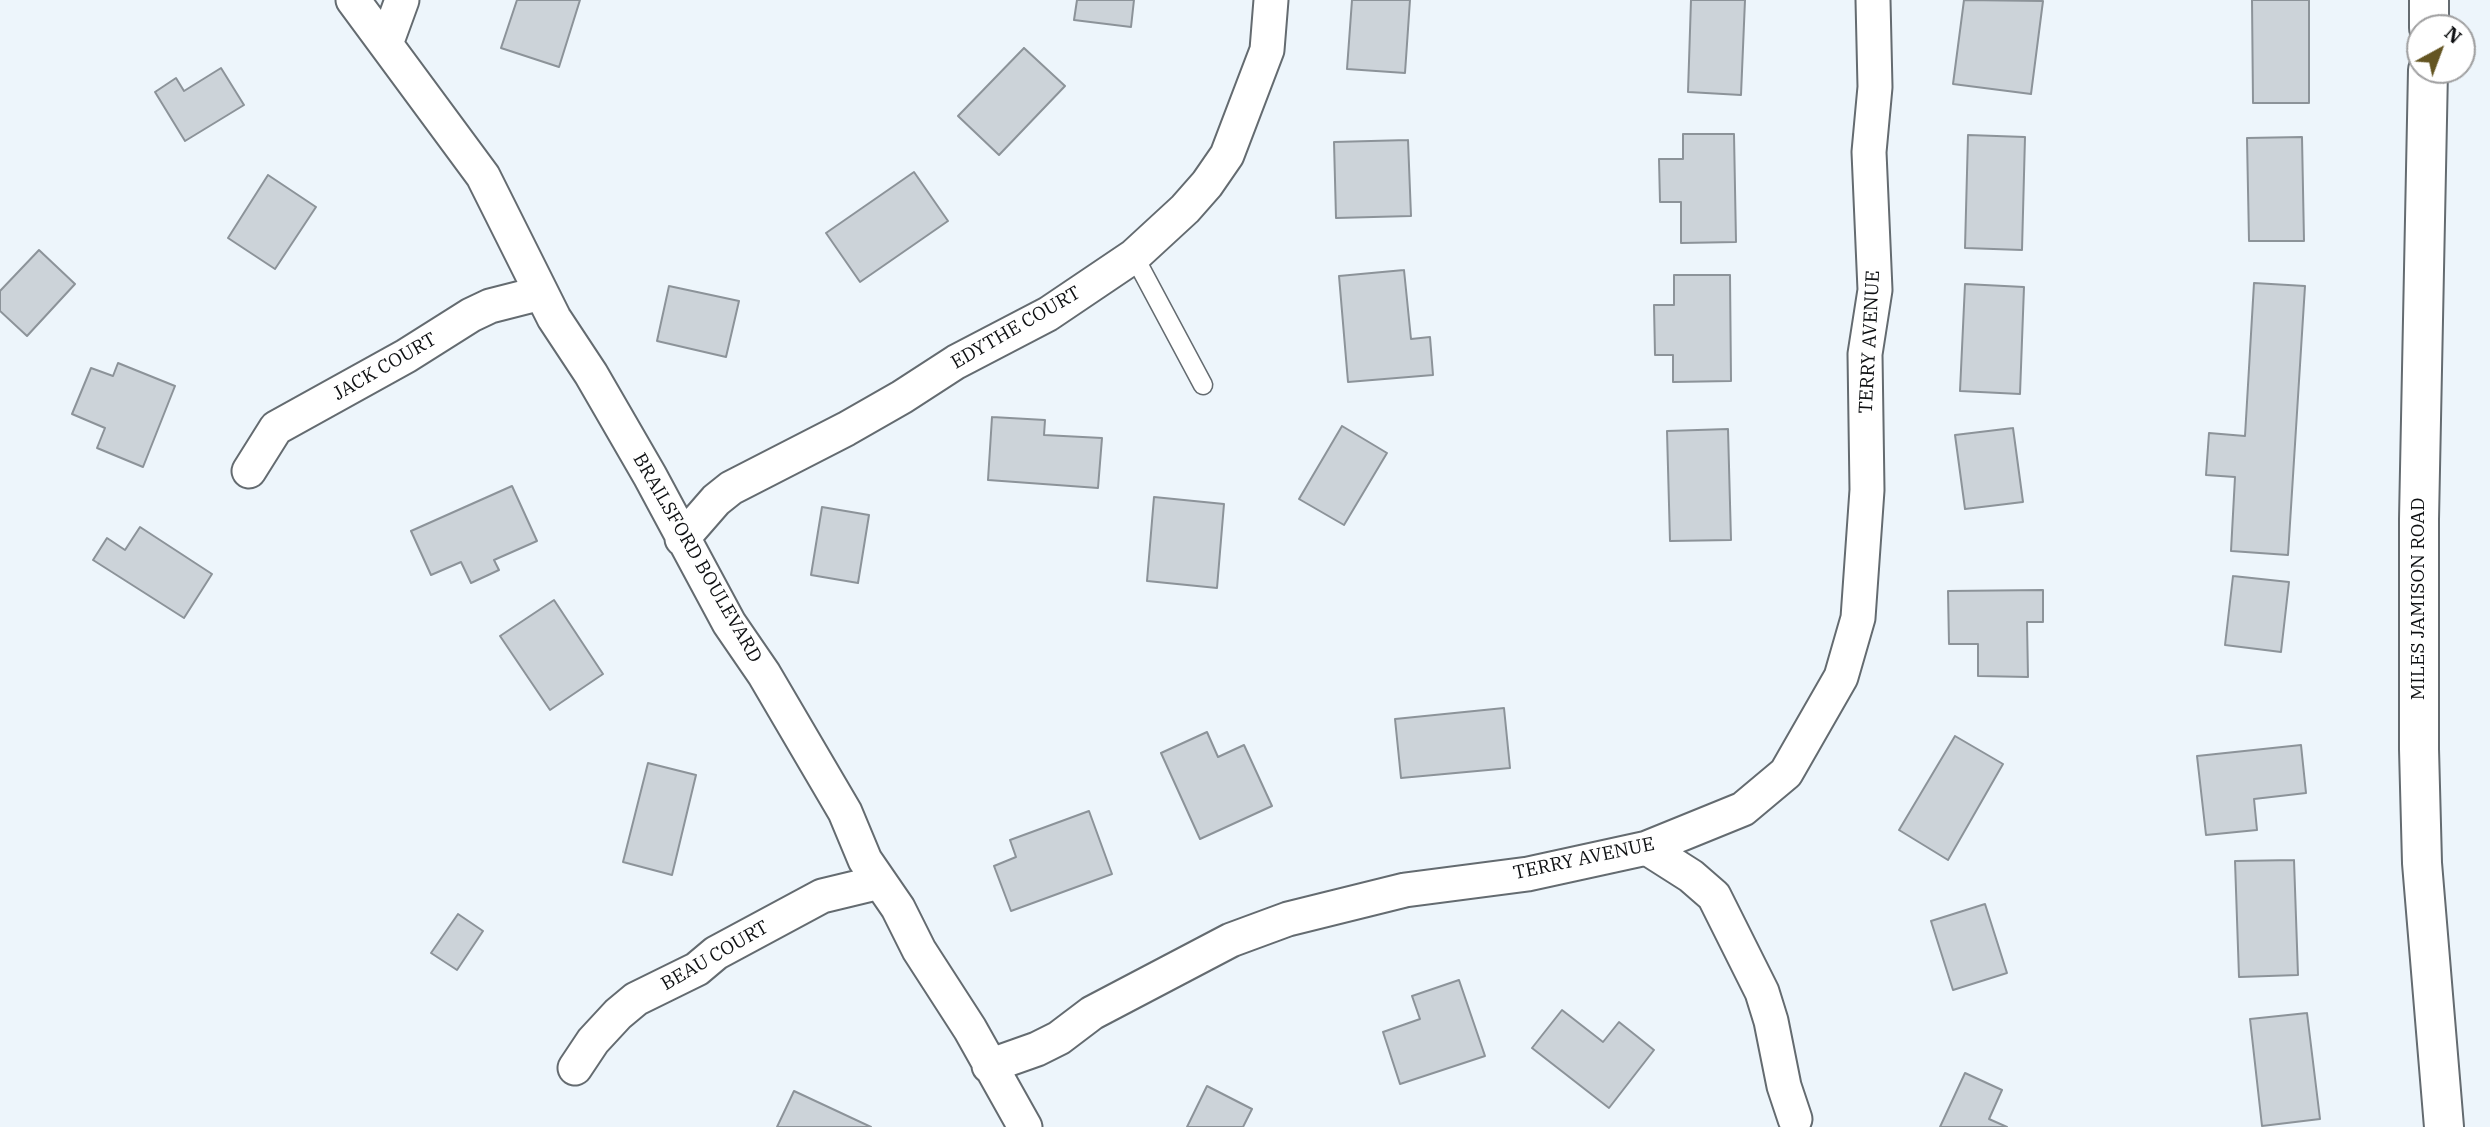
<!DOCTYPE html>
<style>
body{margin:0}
#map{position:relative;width:2490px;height:1127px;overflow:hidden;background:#edf5fb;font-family:"IBM Plex Serif",serif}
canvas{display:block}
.north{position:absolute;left:2406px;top:14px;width:70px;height:70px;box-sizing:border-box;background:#fff;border:2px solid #9f9fa0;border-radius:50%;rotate:41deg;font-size:19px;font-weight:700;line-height:28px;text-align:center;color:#0e1012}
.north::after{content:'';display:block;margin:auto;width:24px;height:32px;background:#645522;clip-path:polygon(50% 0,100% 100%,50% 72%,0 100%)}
</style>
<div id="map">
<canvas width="2490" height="1127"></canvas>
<div class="north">N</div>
</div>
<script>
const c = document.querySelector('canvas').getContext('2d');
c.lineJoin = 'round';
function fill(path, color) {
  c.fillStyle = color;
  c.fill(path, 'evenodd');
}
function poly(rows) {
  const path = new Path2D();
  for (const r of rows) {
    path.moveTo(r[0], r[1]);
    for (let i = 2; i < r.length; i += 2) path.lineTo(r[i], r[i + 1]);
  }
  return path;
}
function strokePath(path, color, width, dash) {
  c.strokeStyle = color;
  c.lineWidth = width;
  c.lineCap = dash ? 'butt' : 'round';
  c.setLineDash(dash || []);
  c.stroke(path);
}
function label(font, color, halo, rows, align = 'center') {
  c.font = font + ' "IBM Plex Serif",serif';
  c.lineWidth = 5;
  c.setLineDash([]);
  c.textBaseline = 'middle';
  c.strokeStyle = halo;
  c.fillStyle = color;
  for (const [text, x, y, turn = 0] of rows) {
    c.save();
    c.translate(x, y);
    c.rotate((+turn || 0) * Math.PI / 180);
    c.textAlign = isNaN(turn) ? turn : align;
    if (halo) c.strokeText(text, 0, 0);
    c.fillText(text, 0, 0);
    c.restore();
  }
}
const building = poly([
 [517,0,580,0,559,67,501,48,517,0],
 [1077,0,1134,0,1131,27,1074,20,1077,0],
 [1352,0,1410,0,1405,73,1347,69,1352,0],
 [1691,0,1745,0,1741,95,1688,92,1691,0],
 [1964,0,2043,1,2031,94,1953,84,1964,0],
 [2252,0,2309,0,2309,103,2253,103,2252,0],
 [1024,48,1065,86,999,155,958,116,1024,48],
 [221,68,244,105,185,141,155,92,176,78,184,91,221,68],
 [1683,134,1734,134,1736,242,1681,243,1681,202,1660,202,1659,159,1683,159,1683,134],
 [1968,135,2025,137,2022,250,1965,248,1968,135],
 [2302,137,2304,241,2249,241,2247,138,2302,137],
 [1408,140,1411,216,1336,218,1334,142,1408,140],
 [914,172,948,221,860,282,826,233,914,172],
 [268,175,316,207,275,269,228,238,268,175],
 [39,250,75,284,27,336,0,311,0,291,39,250],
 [1404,270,1411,339,1430,337,1433,375,1348,382,1339,276,1404,270],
 [1674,275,1730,275,1731,381,1673,382,1673,355,1655,355,1654,305,1674,305,1674,275],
 [2254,283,2305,286,2288,555,2231,551,2235,477,2206,475,2209,433,2245,436,2254,283],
 [1965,284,2024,287,2020,394,1960,391,1965,284],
 [669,286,739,301,726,357,657,341,669,286],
 [118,363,175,386,143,467,97,448,105,428,72,414,91,368,113,376,118,363],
 [992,417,1045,420,1044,435,1102,438,1098,488,988,480,992,417],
 [1342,426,1387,453,1344,525,1299,499,1342,426],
 [2013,428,2023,502,1965,509,1955,435,2013,428],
 [1728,429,1731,540,1670,541,1667,431,1728,429],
 [512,486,537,541,494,560,499,570,471,583,461,562,431,575,411,531,512,486],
 [1154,497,1224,504,1217,588,1147,581,1154,497],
 [822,507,869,515,858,583,811,575,822,507],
 [140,527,212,574,184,618,93,560,107,538,125,550,140,527],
 [2233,576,2289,582,2281,652,2225,645,2233,576],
 [2043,590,2043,622,2027,622,2028,677,1978,676,1978,644,1949,644,1948,591,2043,590],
 [554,600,603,674,550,710,500,636,554,600],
 [1504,708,1510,768,1401,778,1395,719,1504,708],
 [1207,732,1218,757,1244,745,1272,806,1200,839,1161,753,1207,732],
 [1955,736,2003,764,1948,860,1899,830,1955,736],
 [2301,745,2306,793,2254,799,2257,830,2206,835,2197,756,2301,745],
 [648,763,696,775,672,875,623,862,648,763],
 [1089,811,1112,874,1011,911,994,866,1016,857,1010,840,1089,811],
 [2294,860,2298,975,2239,977,2235,861,2294,860],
 [1985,904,2007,973,1953,990,1931,921,1985,904],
 [458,914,483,931,457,970,431,953,458,914],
 [1459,980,1485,1056,1400,1084,1383,1032,1420,1019,1412,996,1459,980],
 [1562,1010,1603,1042,1619,1022,1654,1050,1609,1108,1532,1048,1562,1010],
 [2307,1013,2320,1119,2262,1126,2250,1019,2307,1013],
 [1965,1073,2002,1090,1989,1119,2007,1127,1940,1127,1965,1073],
 [1207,1086,1252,1109,1243,1127,1187,1127,1207,1086],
 [794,1091,871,1127,777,1127,794,1091]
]);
const service = poly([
 [1134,256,1203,385]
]);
const minor = poly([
 [353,0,483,176,554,318,591,374,650,476,729,623,764,674,845,812,865,860,898,908,919,950,970,1029,1025,1127],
 [386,44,402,0],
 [249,471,276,428,406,356,471,315,490,306,541,293],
 [682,539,716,500,731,488,846,429,902,397,956,362,1048,314,1134,256,1185,209,1207,184,1227,155,1267,50,1271,0],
 [1647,848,1691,876,1714,896,1762,992,1771,1021,1784,1086,1795,1119],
 [989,1066,1037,1049,1059,1038,1092,1013,1231,940,1288,919,1405,890,1528,874,1647,848,1743,809,1786,773,1841,677,1858,618,1867,490,1865,354,1875,290,1869,152,1875,87,1873,0],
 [575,1068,593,1041,618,1014,636,999,697,969,716,953,822,896,880,882]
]);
const secondary = poly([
 [2429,28,2429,0],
 [2428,70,2419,519,2419,749,2422,863,2444,1127]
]);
const streetNames = [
 ["EDYTHE COURT",1016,328,-30],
 ["TERRY AVENUE",1870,342,-87],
 ["JACK COURT",385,367,-30],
 ["BRAILSFORD BOULEVARD",697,558,60],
 ["MILES JAMISON ROAD",2419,599,-90],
 ["TERRY AVENUE",1584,859,-12],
 ["BEAU COURT",715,956,-30]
];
fill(building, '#ccd3d9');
strokePath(building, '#8c9399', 2);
strokePath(service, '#646b70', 21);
strokePath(minor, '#646b70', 37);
strokePath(secondary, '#646b70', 42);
strokePath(service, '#fff', 18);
strokePath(minor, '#fff', 33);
strokePath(secondary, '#fff', 38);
label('19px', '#0e1012', '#fff', streetNames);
</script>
